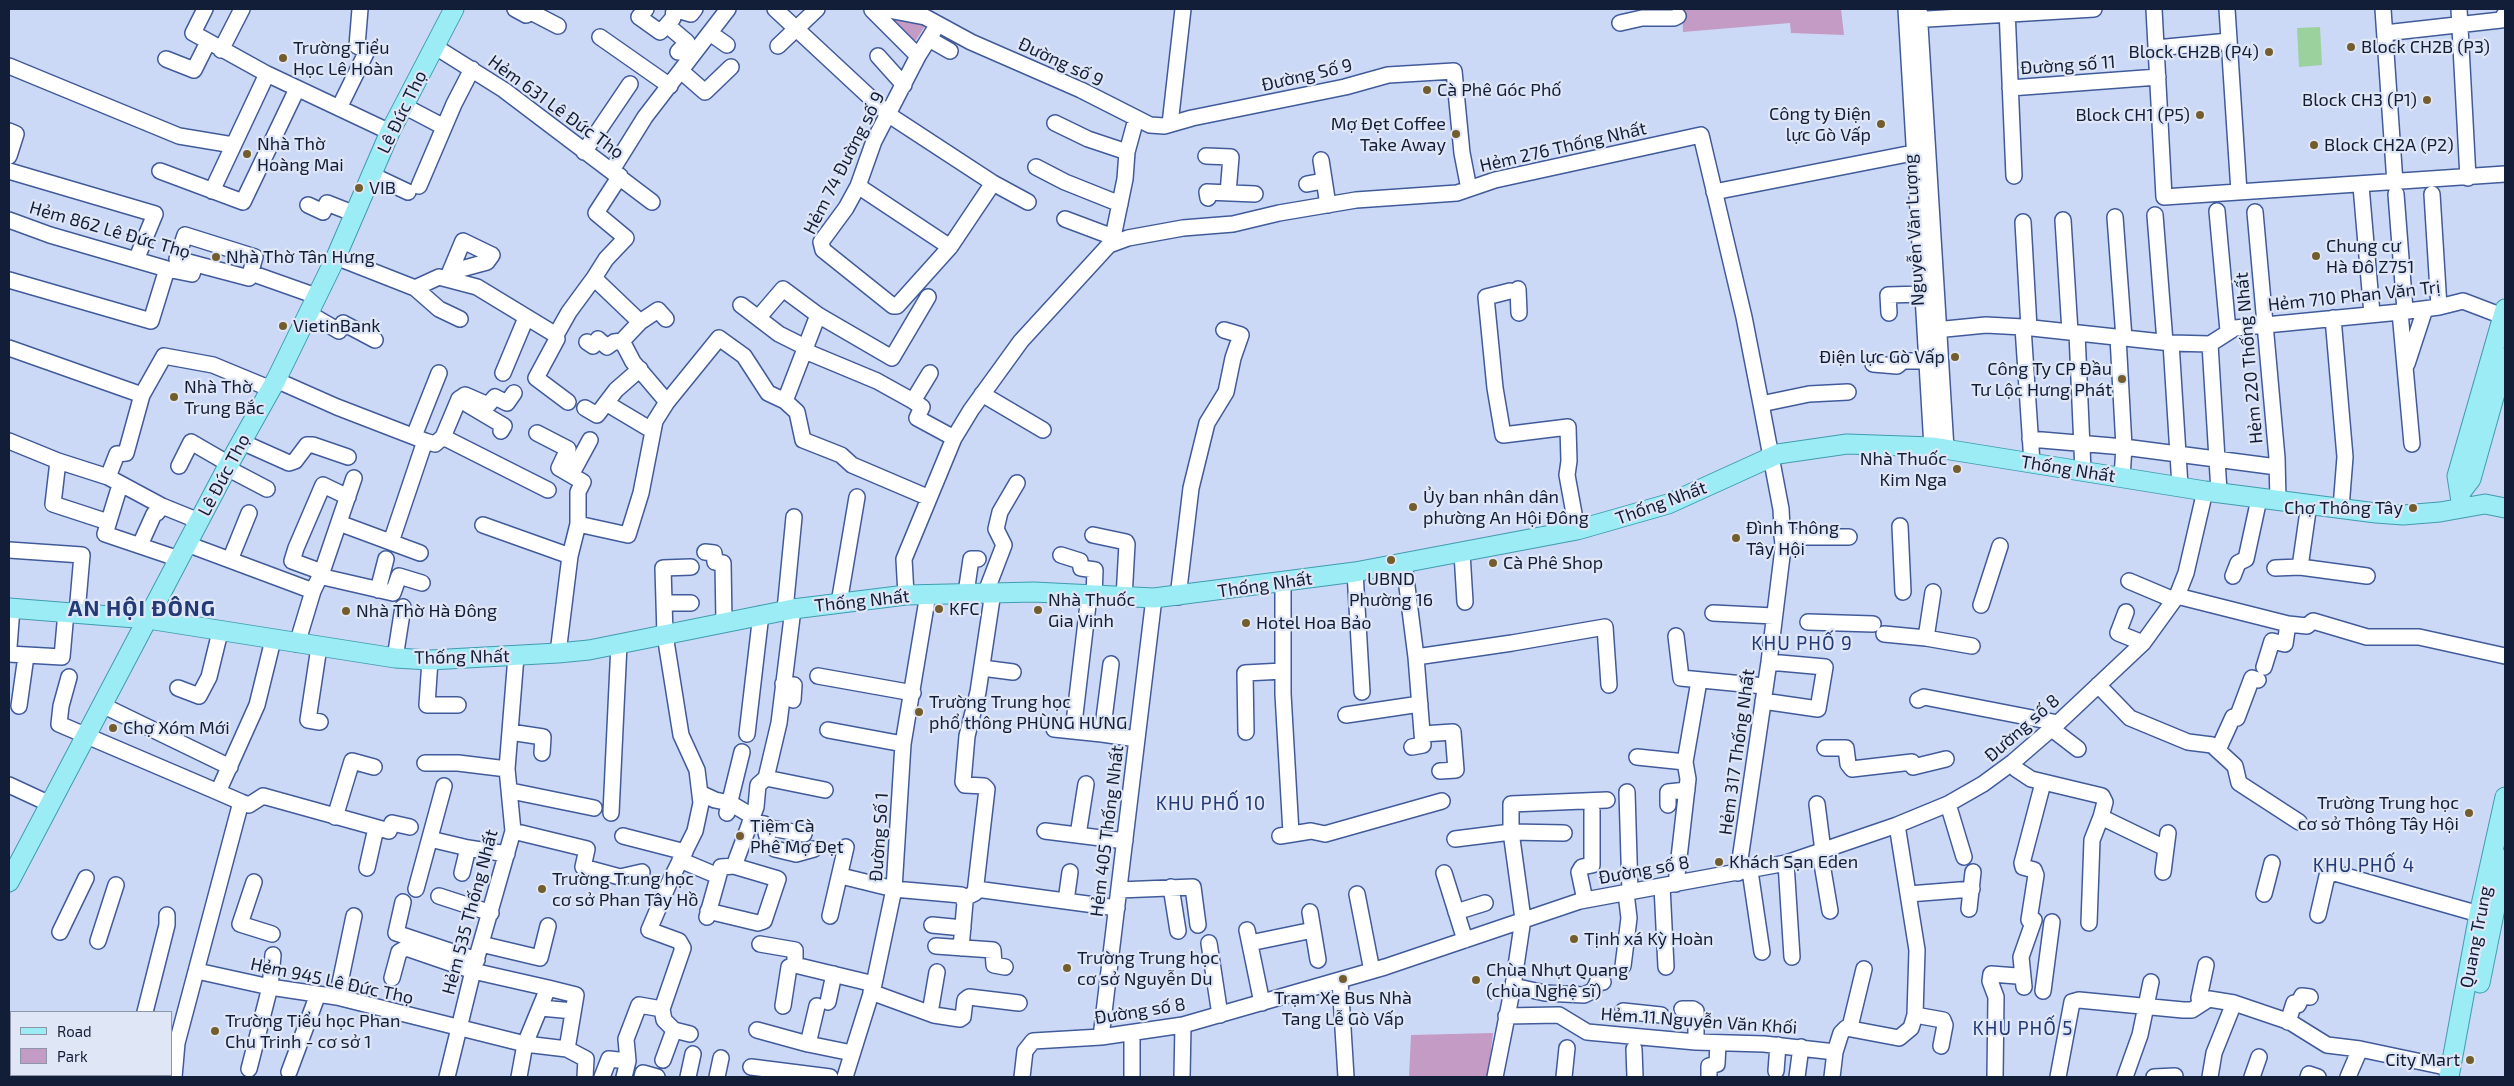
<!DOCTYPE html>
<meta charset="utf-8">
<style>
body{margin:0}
#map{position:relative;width:2514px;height:1086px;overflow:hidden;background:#ccd9f6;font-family:"Exo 2",sans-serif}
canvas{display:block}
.frame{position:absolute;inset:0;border:10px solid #121d37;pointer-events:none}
.legend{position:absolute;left:10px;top:1011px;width:162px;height:65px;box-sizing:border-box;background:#dfe6f5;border:1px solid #8d96a9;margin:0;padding:6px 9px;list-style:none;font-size:15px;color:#121d37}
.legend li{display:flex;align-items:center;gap:10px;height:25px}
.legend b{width:25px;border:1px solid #8d96a9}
</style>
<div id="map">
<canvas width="2514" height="1086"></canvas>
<div class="frame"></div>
<ul class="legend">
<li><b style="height:6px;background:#9becf5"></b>Road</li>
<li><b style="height:14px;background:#c49bc5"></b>Park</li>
</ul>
</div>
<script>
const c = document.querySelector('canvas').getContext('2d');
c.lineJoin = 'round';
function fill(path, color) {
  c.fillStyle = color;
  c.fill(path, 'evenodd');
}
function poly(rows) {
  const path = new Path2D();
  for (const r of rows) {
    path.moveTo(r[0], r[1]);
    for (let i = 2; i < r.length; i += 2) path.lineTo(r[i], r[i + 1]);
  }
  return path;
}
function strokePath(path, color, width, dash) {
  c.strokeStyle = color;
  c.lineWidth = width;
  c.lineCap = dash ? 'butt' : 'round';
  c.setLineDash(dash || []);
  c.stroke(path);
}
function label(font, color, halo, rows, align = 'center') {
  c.font = font + ' "Exo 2",sans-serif';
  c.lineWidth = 4.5;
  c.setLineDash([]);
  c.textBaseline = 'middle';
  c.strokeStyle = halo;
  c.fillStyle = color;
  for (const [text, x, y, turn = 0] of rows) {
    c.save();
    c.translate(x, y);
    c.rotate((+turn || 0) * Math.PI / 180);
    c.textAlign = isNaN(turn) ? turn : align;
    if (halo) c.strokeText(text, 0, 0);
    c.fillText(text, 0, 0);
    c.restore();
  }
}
const green = poly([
 [1682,9,1841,9,1844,35,1791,33,1790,23,1683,32],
 [888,14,924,22,925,26,916,40,912,40,887,20],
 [1493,1033,1488,1077,1409,1077,1411,1035]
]);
const water = poly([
 [2320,27,2322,65,2299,67,2297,28]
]);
const minor = poly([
 [205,9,193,33,267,74,390,132],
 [515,9,526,15,531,12,558,26],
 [646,9,639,17,660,32,667,25],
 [674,9,673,18,667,25,687,42,678,52],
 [674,9,691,14,695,9],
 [775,9,889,115,993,183,1028,202],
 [883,9,925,17,971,42,1081,90,1150,125,1164,126,1192,118,1345,87,1388,75,1454,71,1462,153,1469,189],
 [1906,9,1932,447],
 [1919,9,1946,449],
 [2007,9,2014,176],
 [2154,9,2164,197,2505,174],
 [2227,9,2239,192],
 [2383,9,2395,183],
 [2459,9,2468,178],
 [872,10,918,56,938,24],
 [1911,20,2094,9],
 [1620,23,1642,18,1674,18,1678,16],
 [710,33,727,45],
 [2385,33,2501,20,2505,14],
 [600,37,670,86],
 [929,39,950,51],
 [434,46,504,90,652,202],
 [778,46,817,9],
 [2156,48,2229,41],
 [221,50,242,9],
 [878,56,904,85],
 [918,56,874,141,858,186,846,208,821,242,823,250,893,306,897,306,950,247,993,183],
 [166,59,194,70,208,42],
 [9,66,179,136,233,145],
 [681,71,705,92,731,67],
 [2010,88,2158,77],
 [404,106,444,127],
 [339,108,367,51,357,46,360,9],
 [1055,123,1088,139,1127,152],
 [1170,124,1183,9],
 [9,131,16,134,9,156],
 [584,152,630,84],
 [1206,156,1231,157,1228,193],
 [1321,160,1328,205],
 [1036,167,1065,182,1120,204],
 [612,170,645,117,728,9],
 [9,171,155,214,136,260],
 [160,171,243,202,297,89],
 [372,175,408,192],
 [1307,184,1323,181],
 [419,186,454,104,472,69],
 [858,186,950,247],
 [2361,186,2372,314],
 [212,191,267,74],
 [1714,192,1923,151],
 [2396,194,2405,310],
 [2432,194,2439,307],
 [1208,198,1207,192,1255,194],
 [308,205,323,212,327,203,355,214],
 [2217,211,2228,331],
 [2255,212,2277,458,2278,501],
 [2155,215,2165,342],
 [2115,217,2124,338],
 [1065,219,1113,237],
 [9,220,50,235,167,269,192,274,195,264],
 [2063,220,2070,332],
 [2023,222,2029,328],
 [185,235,255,257,249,278,177,259,185,235],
 [1109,245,1128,238,1183,228,1233,224,1279,213,1356,200,1457,193,1495,180,1701,135,1744,317,1761,404,1781,509,1783,548,1769,662,1738,873],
 [336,257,415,288,439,277,477,287,556,335,569,312,594,278,640,322,622,341,633,362,667,402],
 [251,273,316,296],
 [594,278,606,259,626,238,596,213,620,176],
 [448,279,450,272,487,262,492,255,463,241,450,272],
 [9,280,151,321,167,269],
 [415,288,439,309,460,319],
 [1518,289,1519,313],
 [1510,291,1486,297,1495,388,1503,435,1568,427,1569,461,1567,475,1577,530],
 [741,305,779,334,807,348],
 [2400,312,2412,444],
 [308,313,339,331,343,323,375,340],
 [1889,313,1888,295,1923,294],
 [759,317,783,289,818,315,892,358,928,297],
 [2333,318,2345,457,2341,508],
 [640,322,658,310,666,319],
 [2023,327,2032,463],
 [1925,331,1986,325,2023,327,2171,343,2210,344,2235,328,2400,312,2439,307,2463,301,2505,317],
 [2077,333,2083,471],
 [556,335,557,339,536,378,568,402],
 [2118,337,2124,447,2122,477],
 [587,342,593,346,598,339,607,347,614,342,622,341],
 [2171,343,2180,486],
 [2210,344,2219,492],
 [9,348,142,395],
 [805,351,877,381,913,401],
 [1873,364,1897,366,1903,361,1927,361],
 [2407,364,2425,309],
 [503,373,526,318],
 [930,373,913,401,922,407,917,418,954,438],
 [276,380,337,407,425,441,435,444,443,437,548,490],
 [982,394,1043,430],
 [785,401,818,315],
 [606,403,653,431],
 [467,404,504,426,501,431],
 [1761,404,1809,394,1848,392],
 [585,408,597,415,616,390,640,369],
 [537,433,568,449,559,468,583,482,578,492,578,524],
 [414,436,439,373],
 [443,437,459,399,465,395,488,405,495,397,507,403,514,393],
 [2030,439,2124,447,2277,467],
 [9,441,58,461,108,477,162,506,199,521],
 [242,442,289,463,295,461,307,445,313,445,348,457],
 [58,461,53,504,108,522],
 [179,466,191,442,229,464],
 [227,468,267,489],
 [571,475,590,440],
 [108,477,117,454,126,453,142,395,164,356,213,365,271,389],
 [120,485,105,534,179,559],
 [339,523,420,553],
 [483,525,570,556],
 [1900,526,1903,592],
 [1093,535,1126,542,1127,544,1124,598],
 [1782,537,1849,537],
 [391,542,425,441],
 [187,544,313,591],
 [140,545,154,514,157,513,162,506],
 [9,550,82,555,77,613],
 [705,552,714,553,715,562,723,563,724,622],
 [1462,553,1465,602],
 [1061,555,1080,561,1081,568,1095,570,1094,596],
 [230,560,249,513],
 [1404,563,1416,657,1423,745,1412,747],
 [2300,567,2367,576],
 [2275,568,2300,567,2309,504],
 [322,572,292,561,296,548,323,485,348,497],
 [1355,572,1362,692],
 [319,576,393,593,399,576,422,583],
 [2233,576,2238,563,2246,559,2259,499],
 [2129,581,2174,600],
 [1283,583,1283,694,1291,833],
 [378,590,386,559],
 [986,592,1004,545,996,529,1000,512,1017,483],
 [966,593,971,559,978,559],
 [906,595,904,559,954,438,971,410,1021,341,1109,245,1113,237,1125,179,1127,152,1136,119],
 [2177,596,2288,624,2307,626,2313,621,2367,637,2419,637,2505,656],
 [1178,597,1191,488,1207,423,1226,392,1233,358,1241,335,1224,330],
 [664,603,691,603],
 [839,603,857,497],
 [1981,605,2000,546],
 [785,610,794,517],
 [2126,612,2118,633,2143,643],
 [1713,613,1774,616],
 [1808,622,1873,624],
 [1884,634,1926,638,1972,646],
 [1676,636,1681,678,1764,686],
 [1926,638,1933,592],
 [297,644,313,591,322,572,354,478],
 [9,647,12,608],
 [319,647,308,720,320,722],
 [558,653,570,556,578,524,628,535,641,493,655,421,667,402,719,338,744,356,768,393,785,401,797,412,803,440,841,455,852,465,927,497],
 [9,654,62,657,66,612],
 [1416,657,1512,643,1605,627,1609,685],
 [395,658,403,607],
 [430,660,427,705,458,705],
 [1111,664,1102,734,1137,739],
 [2264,667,2272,641,2285,644,2288,624],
 [982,668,1013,672],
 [818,676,913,693],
 [69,677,61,706,59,724,218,792],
 [783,684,794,685,793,700],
 [2098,685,2130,718,2188,742,2212,745,2235,766,2239,783,2299,822],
 [178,688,199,696,209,677,220,632],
 [1918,700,1924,697,2058,723],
 [1763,701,1818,709,1825,667,1769,662],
 [102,705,230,767],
 [19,706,26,656],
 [1346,715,1420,704],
 [1074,723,1089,596],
 [1054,729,1102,734],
 [2052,729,2078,749],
 [828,730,903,744],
 [510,732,543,737,542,753],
 [1246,732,1245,673,1283,671],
 [747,734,761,614],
 [1422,734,1453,732,1456,770,1440,771],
 [1825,748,1846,748,1848,764,1852,769,1912,762],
 [2218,750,2233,717,2237,718,2252,678,2258,680],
 [1637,757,1685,762],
 [2013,762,2016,769,2031,779,2102,796,2105,802,2101,817],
 [425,763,458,763,507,769],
 [1913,767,1946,759],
 [766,778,825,790],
 [9,785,50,804],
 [511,791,594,808],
 [1627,792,1630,892],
 [700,793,715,800,730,803,752,816],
 [241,802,249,805,263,796,389,831,392,823,410,827],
 [1817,804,1823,851],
 [1948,804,1964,857],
 [1668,805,1668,792,1687,790],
 [611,813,619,644],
 [727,813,742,752],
 [335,817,352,761,374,767],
 [750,822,764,824,769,845,775,849,796,854,814,849],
 [765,827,804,834],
 [513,831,587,849,583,867,620,877,642,872],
 [1045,831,1125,841],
 [1078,835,1086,784],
 [623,836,685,852],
 [1280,836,1311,831,1325,834,1442,801],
 [430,839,468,848,507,854],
 [1455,839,1511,832,1564,833],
 [1820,852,1830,911],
 [680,860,718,876],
 [1786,863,1792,957],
 [367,868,376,828],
 [1750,871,1762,952],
 [2163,872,2168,833],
 [462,873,468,848],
 [1444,873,1465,940],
 [841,876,894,889,961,895,965,902,961,948],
 [254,882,240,924,272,934],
 [1676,884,1688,779,1685,762,1699,681],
 [1662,886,1666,967],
 [1171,887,1178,931],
 [416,889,444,786],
 [976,889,1117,908],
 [1119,890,1193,887,1198,925],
 [1357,894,1372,971],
 [1909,894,1972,889],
 [2264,894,2272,863],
 [439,896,491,913],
 [965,898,975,893,987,789,984,786,965,785,963,782,967,736,978,692,993,592],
 [1585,900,1579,872,1582,867,1592,865,1592,810],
 [1066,901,1070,872],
 [403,902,396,933,477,960],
 [1969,909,1973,872],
 [708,911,758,923,764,921,778,879,734,866],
 [1310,912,1318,960],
 [1456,912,1485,903],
 [2318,915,2327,876,2335,873,2479,914],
 [830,916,846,847],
 [707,917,721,867,734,866,756,807,758,785,766,778,779,723,793,609],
 [2029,920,2036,875,2034,870,2023,867,2022,863,2043,783],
 [2089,923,2092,840,2101,817,2165,848],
 [932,925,963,928],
 [1247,930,1262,1003],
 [60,932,86,878],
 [98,941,116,885],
 [1209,943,1220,1015],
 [1250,943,1313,930],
 [481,944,540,958,548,926],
 [760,944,795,950,795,965,874,984],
 [936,946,993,950,994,965,1005,967],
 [1623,966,1629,918,1626,893],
 [197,971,270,987,337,997,525,1044,567,1049,586,1059,585,1077],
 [392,978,399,952,406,948,473,971,548,988,525,1044,519,1077],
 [1340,980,1346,1077],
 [1513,986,1545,993,1584,995,1594,990,1598,981,1603,982],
 [2024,987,2021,957,2034,920],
 [548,988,576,995,567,1049],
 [2043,991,2052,922],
 [871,992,934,1015,960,1019,963,1017,965,1000,969,997,1019,1003],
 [337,997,354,916],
 [828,1002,834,974],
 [2203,1002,2199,998,2206,965],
 [783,1006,789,967,795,965],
 [541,1008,573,1011],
 [662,1009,664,1020,674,1030,690,1034],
 [1682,1009,1693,1009,1696,1011,1696,1042],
 [1623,1011,1661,1015],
 [145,1012,167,925,167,915],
 [930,1013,937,972],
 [1915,1015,1943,1020,1945,1025,1941,1046],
 [1506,1016,1559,1015,1587,1032,1696,1042,1764,1044,1835,1052],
 [2288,1022,2294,1003,2298,1005,2302,996,2310,997],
 [1850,1027,1864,969],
 [757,1030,808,1044,852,1053],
 [1101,1037,1154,598],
 [9,1039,11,1039],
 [808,1044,817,1006],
 [1634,1049,1635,1077],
 [663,1060,674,1030],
 [751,1067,830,1077],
 [249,1069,270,987,273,955],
 [1776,1071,1778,1045],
 [289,1072,318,994],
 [135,1075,148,1077],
 [1709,1075,1709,1066,1717,1064,1718,1043],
 [174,1077,177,1043,241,802,218,792,257,705,273,640],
 [447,1077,473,971,513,831,507,769,516,656],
 [602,1077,609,1059,628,1061],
 [624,1077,628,1061,626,1039,639,1005,662,1009,683,948,679,941,649,930,670,881,695,831,701,803,697,770,681,735,665,635,663,568,691,567],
 [642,1077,643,1073,657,1077],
 [688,1077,693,1054],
 [717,1077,721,1058],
 [845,1077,874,984,894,889,903,744,928,594],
 [1022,1077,1025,1051,1033,1041,1101,1037,1183,1025,1385,967,1580,901,1786,863,1897,825,1948,804,1983,784,2013,762,2058,723,2143,643,2177,596,2186,573,2205,491],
 [1132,1077,1132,1034],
 [1182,1077,1183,1025],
 [1495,1077,1513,986,1523,919,1511,832,1511,804,1607,800],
 [1564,1077,1567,1048],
 [1797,1077,1801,1047],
 [1832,1077,1835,1052,1841,1033,1846,1028,1899,1038,1911,1028,1915,1015,1917,950,1897,825],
 [1995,1077,1996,997,1990,981,1991,974,2017,976],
 [2058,1077,2072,1002,2079,1000,2183,1010,2192,1010,2209,999,2234,1003,2290,1022,2327,1045,2360,1049,2450,1068],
 [2125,1077,2140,1035,2151,982],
 [2154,1077,2175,1076],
 [2210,1077,2214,1053,2234,1003],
 [2252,1077,2259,1057],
 [2308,1077,2309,1074,2318,1077],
 [2348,1077,2360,1049]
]);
const major = poly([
 [2461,492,2471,479,2505,358],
 [2462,508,2457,476,2505,309],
 [9,608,148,619,395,658,430,660,558,653,589,650,793,609,906,595,1034,592,1154,598,1355,572,1577,530,1668,504,1778,454,1847,444,1932,447,2205,491,2376,513,2403,515,2440,512,2485,504,2505,508],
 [9,882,229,464,276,380,336,257,390,132,454,9],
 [2480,983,2505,859],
 [2449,1077,2479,914,2505,797]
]);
const markers = [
 [2351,47,5,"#735d2d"],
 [2269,52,5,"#735d2d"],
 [283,58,5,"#735d2d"],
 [1427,90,5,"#735d2d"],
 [2427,100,5,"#735d2d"],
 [2200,115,5,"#735d2d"],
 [1881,124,5,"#735d2d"],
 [1456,134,5,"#735d2d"],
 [2314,145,5,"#735d2d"],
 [247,154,5,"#735d2d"],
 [359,188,5,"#735d2d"],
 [2316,256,5,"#735d2d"],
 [216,257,5,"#735d2d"],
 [283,326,5,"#735d2d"],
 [1955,357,5,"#735d2d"],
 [2122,379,5,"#735d2d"],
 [174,397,5,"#735d2d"],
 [1957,469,5,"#735d2d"],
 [1413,507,5,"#735d2d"],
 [2413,508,5,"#735d2d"],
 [1736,538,5,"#735d2d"],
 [1391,560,5,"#735d2d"],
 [1493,563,5,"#735d2d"],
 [939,609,5,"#735d2d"],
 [1038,610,5,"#735d2d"],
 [346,611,5,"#735d2d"],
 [1246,623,5,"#735d2d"],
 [919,712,5,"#735d2d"],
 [113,728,5,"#735d2d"],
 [2469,813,5,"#735d2d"],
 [740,836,5,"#735d2d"],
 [1719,862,5,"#735d2d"],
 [542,889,5,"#735d2d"],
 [1574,939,5,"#735d2d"],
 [1067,968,5,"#735d2d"],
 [1343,979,5,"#735d2d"],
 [1476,980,5,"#735d2d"],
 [215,1031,5,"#735d2d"],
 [2470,1060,5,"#735d2d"]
];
const poiNames = [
 ["Block CH2B (P3)",2361,47],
 ["Trường Tiểu",293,48],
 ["Học Lê Hoàn",293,69],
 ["Block CH2B (P4)",2259,52,"right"],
 ["Cà Phê Góc Phố",1437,90],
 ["Block CH3 (P1)",2417,100,"right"],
 ["Công ty Điện",1871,114,"right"],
 ["lực Gò Vấp",1871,135,"right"],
 ["Block CH1 (P5)",2190,115,"right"],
 ["Mợ Đẹt Coffee",1446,124,"right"],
 ["Take Away",1446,145,"right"],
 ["Nhà Thờ",257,144],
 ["Hoàng Mai",257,165],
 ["Block CH2A (P2)",2324,145],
 ["VIB",369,188],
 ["Chung cư",2326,246],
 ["Hà Đô Z751",2326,267],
 ["Nhà Thờ Tân Hưng",226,257],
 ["VietinBank",293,326],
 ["Điện lực Gò Vấp",1945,357,"right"],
 ["Công Ty CP Đầu",2112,369,"right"],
 ["Tư Lộc Hưng Phát",2112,390,"right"],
 ["Nhà Thờ",184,387],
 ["Trung Bắc",184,408],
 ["Nhà Thuốc",1947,459,"right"],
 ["Kim Nga",1947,480,"right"],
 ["Ủy ban nhân dân",1423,497],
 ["phường An Hội Đông",1423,518],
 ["Chợ Thông Tây",2403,508,"right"],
 ["Đình Thông",1746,528],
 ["Tây Hội",1746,549],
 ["Cà Phê Shop",1503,563],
 ["UBND",1391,579,"center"],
 ["Phường 16",1391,600,"center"],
 ["Nhà Thuốc",1048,600],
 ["Gia Vinh",1048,621],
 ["KFC",949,609],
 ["Nhà Thờ Hà Đông",356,611],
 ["Hotel Hoa Bảo",1256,623],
 ["Trường Trung học",929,702],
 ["phổ thông PHÙNG HƯNG",929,723],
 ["Chợ Xóm Mới",123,728],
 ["Trường Trung học",2459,803,"right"],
 ["cơ sở Thông Tây Hội",2459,824,"right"],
 ["Tiệm Cà",750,826],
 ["Phê Mợ Đẹt",750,847],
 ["Khách Sạn Eden",1729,862],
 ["Trường Trung học",552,879],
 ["cơ sở Phan Tây Hồ",552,900],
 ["Tịnh xá Kỳ Hoàn",1584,939],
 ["Trường Trung học",1077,958],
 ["cơ sở Nguyễn Du",1077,979],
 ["Chùa Nhựt Quang",1486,970],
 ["(chùa Nghệ sĩ)",1486,991],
 ["Trạm Xe Bus Nhà",1343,998,"center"],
 ["Tang Lễ Gò Vấp",1343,1019,"center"],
 ["Trường Tiểu học Phan",225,1021],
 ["Chu Trinh - cơ sở 1",225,1042],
 ["City Mart",2460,1060,"right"]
];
const streetNames = [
 ["Đường số 9",1061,62,25],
 ["Đường số 11",2068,65,-4],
 ["Đường Số 9",1307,75,-13],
 ["Hẻm 631 Lê Đức Thọ",556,107,36],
 ["Lê Đức Thọ",402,112,-64],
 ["Hẻm 276 Thống Nhất",1563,147,-13],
 ["Hẻm 74 Đường số 9",844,163,-63],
 ["Hẻm 862 Lê Đức Thọ",110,230,16],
 ["Nguyễn Văn Lượng",1914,230,-93],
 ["Hẻm 710 Phan Văn Trị",2354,296,-6],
 ["Hẻm 220 Thống Nhất",2249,358,-95],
 ["Thống Nhất",2068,469,9],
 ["Lê Đức Thọ",224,475,-62],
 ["Thống Nhất",1661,503,-20],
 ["Thống Nhất",1265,585,-8],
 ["Thống Nhất",862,601,-6],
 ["Thống Nhất",462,657,-1],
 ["Đường số 8",2022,728,-41],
 ["Hẻm 317 Thống Nhất",1737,752,-82],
 ["Hẻm 405 Thống Nhất",1107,831,-83],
 ["Đường Số 1",879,837,-86],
 ["Đường số 8",1644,870,-10],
 ["Hẻm 535 Thống Nhất",470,912,-75],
 ["Quang Trung",2476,937,-79],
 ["Hẻm 945 Lê Đức Thọ",332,981,12],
 ["Đường số 8",1140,1011,-9],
 ["Hẻm 11 Nguyễn Văn Khối",1699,1021,4]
];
const neighbourhoodNames = [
 ["KHU PHỐ 9",1802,644],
 ["KHU PHỐ 10",1211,804],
 ["KHU PHỐ 4",2364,866],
 ["KHU PHỐ 5",2023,1029]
];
const districtNames = [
 ["AN HỘI ĐÔNG",142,609]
];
fill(green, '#c49bc5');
fill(water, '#9ad19c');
strokePath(minor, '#415b9a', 18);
strokePath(major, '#409caf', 21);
strokePath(minor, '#fff', 15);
strokePath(major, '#9becf5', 19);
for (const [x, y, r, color] of markers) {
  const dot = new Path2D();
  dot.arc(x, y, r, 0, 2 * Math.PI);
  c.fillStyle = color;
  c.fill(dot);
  strokePath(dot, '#dfe6f5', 2);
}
label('18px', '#121d37', '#dfe6f5', poiNames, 'left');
label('18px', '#121d37', '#dfe6f5', streetNames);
c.letterSpacing = '1px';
label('19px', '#233a76', '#dfe6f5', neighbourhoodNames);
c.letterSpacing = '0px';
c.letterSpacing = '1px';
label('bold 22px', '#233a76', '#dfe6f5', districtNames);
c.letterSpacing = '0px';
</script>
